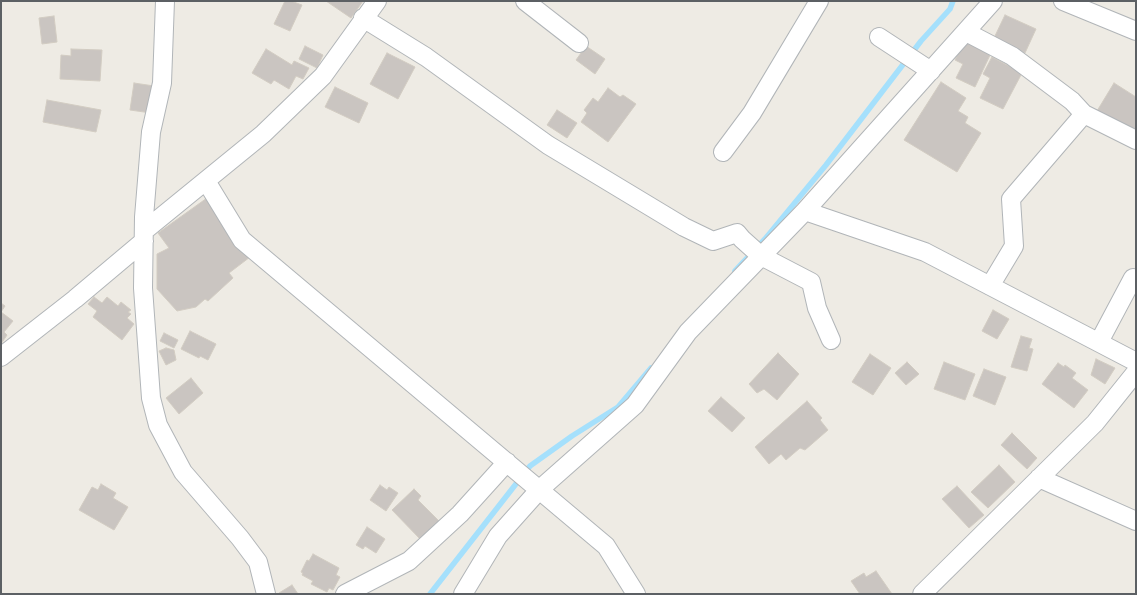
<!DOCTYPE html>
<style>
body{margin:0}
#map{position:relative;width:1137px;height:595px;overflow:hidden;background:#eeebe4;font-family:"Sofia Sans Condensed",sans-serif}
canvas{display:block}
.frame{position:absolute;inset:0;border:2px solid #5c6064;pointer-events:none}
</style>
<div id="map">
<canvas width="1137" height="595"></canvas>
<div class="frame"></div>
</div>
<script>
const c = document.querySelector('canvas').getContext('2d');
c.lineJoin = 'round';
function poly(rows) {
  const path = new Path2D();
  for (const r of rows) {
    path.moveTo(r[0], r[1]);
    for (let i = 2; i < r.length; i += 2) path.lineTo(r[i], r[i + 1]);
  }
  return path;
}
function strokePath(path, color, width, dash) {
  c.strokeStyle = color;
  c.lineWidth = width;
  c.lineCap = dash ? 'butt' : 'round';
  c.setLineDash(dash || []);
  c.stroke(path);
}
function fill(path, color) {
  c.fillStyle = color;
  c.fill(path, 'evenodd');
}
const stream = poly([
 [735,271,765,239,826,165,921,41,950,9,953,1],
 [430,594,530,466,572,436,618,407,651,368]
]);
const building = poly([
 [285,1,291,1,302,5,290,31,274,24,285,1],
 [326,1,363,1,351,18,326,1],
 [1005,15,1036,29,1025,53,994,38,1005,15],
 [54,16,57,42,42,44,39,18,54,16],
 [964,41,991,53,975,87,956,78,963,64,955,60,964,41],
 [305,46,323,55,317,68,299,59,305,46],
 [586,46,605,59,595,74,576,60,586,46],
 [71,49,102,50,100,81,60,79,61,55,71,56,71,49],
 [266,49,292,65,294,61,309,68,303,79,296,76,289,89,274,80,271,84,252,73,266,49],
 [387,53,415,67,398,99,370,84,387,53],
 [992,57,1022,73,1003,109,980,98,990,78,983,74,992,57],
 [941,82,966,98,958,111,968,117,965,123,981,133,957,172,904,140,941,82],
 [134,83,154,86,151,113,130,110,134,83],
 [1114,83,1136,97,1136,136,1097,111,1114,83],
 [335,87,368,103,359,123,325,107,335,87],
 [608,88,620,97,623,95,636,104,608,142,581,122,587,113,584,110,593,98,598,102,608,88],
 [47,100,101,110,96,132,43,122,47,100],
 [557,110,577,123,567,138,547,125,557,110],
 [207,198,254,254,229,273,233,278,208,301,205,299,196,307,177,311,157,289,157,254,169,248,158,233,207,198],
 [94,297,102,303,107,297,118,306,121,302,131,310,128,312,131,314,127,318,134,324,122,340,93,317,97,311,88,304,94,297],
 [1,303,5,306,1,312,1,303],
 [993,310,1009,319,997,339,982,331,993,310],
 [1,312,13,321,4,332,7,335,1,344,1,312],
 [190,331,216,344,208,360,200,356,199,358,181,349,190,331],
 [164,333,178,340,174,348,160,341,164,333],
 [1021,336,1032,339,1029,348,1033,349,1027,371,1011,367,1021,336],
 [166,348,174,350,176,360,166,365,159,351,166,348],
 [778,353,799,374,777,400,764,389,757,393,749,384,778,353],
 [870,354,891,368,873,395,852,382,870,354],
 [1096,359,1115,368,1105,384,1091,375,1096,359],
 [907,362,919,374,906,385,895,373,907,362],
 [944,362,975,374,965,400,934,389,944,362],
 [1058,363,1064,367,1065,365,1076,373,1072,378,1088,390,1074,408,1042,384,1058,363],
 [984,369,1006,377,995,405,973,396,984,369],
 [191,378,203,393,179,414,166,398,191,378],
 [721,397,745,418,732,432,708,411,721,397],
 [807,401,822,418,820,420,828,430,805,450,800,448,786,460,781,454,769,464,755,447,807,401],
 [1012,433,1037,458,1027,469,1001,445,1012,433],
 [999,465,1015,482,988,508,971,492,999,465],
 [101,484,116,493,113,498,128,507,114,530,79,510,92,487,98,490,101,484],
 [380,485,387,490,389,487,398,493,386,511,370,500,380,485],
 [957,486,984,515,969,528,942,499,957,486],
 [414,489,421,496,418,500,440,522,421,540,392,510,414,489],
 [367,527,385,539,376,553,365,546,363,549,356,545,367,527],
 [313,554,339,568,336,575,340,577,333,590,329,588,327,592,311,584,313,581,302,575,303,573,301,572,307,560,309,561,313,554],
 [876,571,892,594,860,594,851,581,864,573,866,577,876,571],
 [292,585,298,594,280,594,279,593,292,585]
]);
const minor = poly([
 [165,1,162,83,151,132,144,217,143,288,151,398,158,425,183,472,240,538,258,562,266,594],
 [525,1,579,43],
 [1063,1,1136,31],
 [363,18,426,57,548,145,684,227,713,241,737,233,742,239,761,256,811,282,817,308,831,340],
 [966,32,1012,56,1072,101,1084,114,1136,140],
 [879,37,931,71],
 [723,152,752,113,819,1],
 [206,181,242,240,606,546,636,594],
 [805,211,925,252,1136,362],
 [144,231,263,134,323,76,377,1],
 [990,286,1014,246,1011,199,1084,114],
 [1099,342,1133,278],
 [1,357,75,299,144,241],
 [1039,478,1136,521],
 [345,594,409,561,460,514,507,462],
 [463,594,498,536,540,489,635,405,688,332,805,211,993,1],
 [922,594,1095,423,1136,372]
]);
strokePath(stream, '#a5e0fc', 5.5);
fill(building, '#cac5c1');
strokePath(building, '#d2ccc2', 1);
strokePath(minor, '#b1b5b8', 20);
strokePath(minor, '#fff', 18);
</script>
